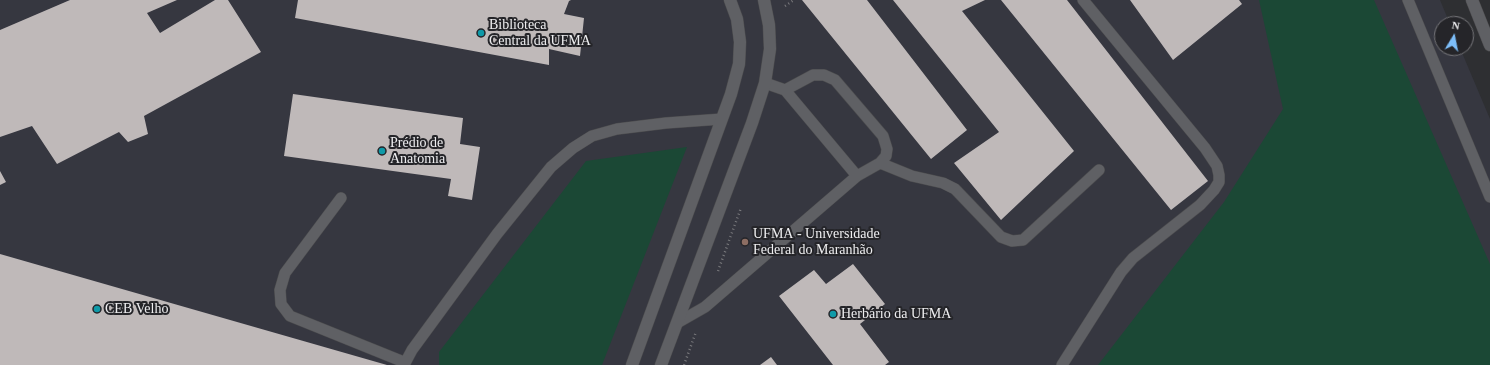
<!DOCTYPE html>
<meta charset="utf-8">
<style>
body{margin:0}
#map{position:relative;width:1490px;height:365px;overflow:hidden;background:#2e2f32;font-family:"Times New Roman",serif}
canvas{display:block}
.north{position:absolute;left:1434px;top:16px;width:40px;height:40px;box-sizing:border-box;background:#252529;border:1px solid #757579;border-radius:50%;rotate:10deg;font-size:11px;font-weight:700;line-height:16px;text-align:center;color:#eeeef0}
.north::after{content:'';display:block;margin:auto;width:14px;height:18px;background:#7dbef9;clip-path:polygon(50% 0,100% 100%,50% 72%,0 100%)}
</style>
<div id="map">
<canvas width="1490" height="365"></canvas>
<div class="north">N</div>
</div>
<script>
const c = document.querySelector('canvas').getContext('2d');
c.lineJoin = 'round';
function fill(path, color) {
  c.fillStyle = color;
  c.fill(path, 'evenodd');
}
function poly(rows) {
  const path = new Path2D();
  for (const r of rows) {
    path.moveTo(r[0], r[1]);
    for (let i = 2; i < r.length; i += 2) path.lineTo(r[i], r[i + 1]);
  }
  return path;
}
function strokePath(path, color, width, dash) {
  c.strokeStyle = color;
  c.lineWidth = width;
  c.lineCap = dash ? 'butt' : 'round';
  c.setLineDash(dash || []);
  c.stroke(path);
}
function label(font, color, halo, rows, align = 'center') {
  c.font = font + ' "Times New Roman",serif';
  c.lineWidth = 4;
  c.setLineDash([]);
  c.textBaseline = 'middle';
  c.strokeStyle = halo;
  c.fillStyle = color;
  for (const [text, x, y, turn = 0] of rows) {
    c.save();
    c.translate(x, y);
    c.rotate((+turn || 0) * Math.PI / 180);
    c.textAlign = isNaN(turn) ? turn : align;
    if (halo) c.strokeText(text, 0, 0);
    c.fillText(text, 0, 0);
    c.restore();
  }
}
const built = poly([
 [0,0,1440,0,1450,24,1442,24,1442,48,1460,48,1490,119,1490,365,0,365]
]);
const green = poly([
 [1259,0,1374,0,1490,264,1490,365,1098,365,1224,202,1283,109],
 [687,147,602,365,439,365,439,352,586,161]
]);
const building = poly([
 [70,0,177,0,147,13,160,33,215,0,228,0,261,52,144,116,148,134,128,142,119,132,57,164,32,126,0,137,0,30],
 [298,0,571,0,569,1,564,14,584,18,580,56,549,49,549,65,295,18],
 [802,0,867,0,967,130,931,159],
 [893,0,985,0,962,11,1074,151,1001,220,954,163,999,132],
 [1001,0,1067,0,1208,181,1171,210],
 [1130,0,1239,0,1242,4,1173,60],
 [293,94,463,118,460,144,480,147,472,200,448,196,451,179,284,156],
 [0,171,6,182,0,185],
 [0,254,387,365,0,365],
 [853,264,885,304,860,324,889,362,885,365,833,365,779,296,814,270,826,284],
 [771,357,777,365,760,365]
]);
const path = poly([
 [785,6,794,0],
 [718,271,741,208],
 [684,365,696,332]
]);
const lane = poly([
 [1408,0,1490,197],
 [765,83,785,90,813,75,824,75,835,80,883,136,887,149,886,156,880,163,912,176,943,183,955,189,1001,237,1012,241,1023,240,1099,170],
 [785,90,857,176,880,163],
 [341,198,285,273,280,290,281,304,290,316,404,362],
 [677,323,705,307,857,176],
 [404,365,412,350,497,234,551,167,573,148,592,136,617,129,666,123,722,119],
 [1062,365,1121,272,1133,258,1200,205,1214,190,1219,182,1219,175,1217,166,1205,148,1083,0]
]);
const street = poly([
 [632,365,731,94,739,64,740,42,737,19,730,0],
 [661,365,752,123,765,83,770,49,769,25,764,0]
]);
const secondary = poly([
 [1472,0,1490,45]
]);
const markers = [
 [481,33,4,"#0f9aa8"],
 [382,151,4,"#0f9aa8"],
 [745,242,4,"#8d6e63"],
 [97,309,4,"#0f9aa8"],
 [833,314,4,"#0f9aa8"]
];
const poiNames = [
 ["Biblioteca",489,25],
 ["Central da UFMA",489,41],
 ["Prédio de",390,143],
 ["Anatomia",390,159],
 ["UFMA - Universidade",753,234],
 ["Federal do Maranhão",753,250],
 ["CEB Velho",105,309],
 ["Herbário da UFMA",841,314]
];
fill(built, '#363740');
fill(green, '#1b4835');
fill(building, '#bfb9b9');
strokePath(lane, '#4b4b4d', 12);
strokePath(street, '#4b4b4d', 13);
strokePath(secondary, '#4b4b4d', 13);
strokePath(path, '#7a7a7d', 2.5, [1, 3]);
strokePath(lane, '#5f6064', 11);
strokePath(street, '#5f6064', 12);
strokePath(secondary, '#5f6064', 12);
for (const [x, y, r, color] of markers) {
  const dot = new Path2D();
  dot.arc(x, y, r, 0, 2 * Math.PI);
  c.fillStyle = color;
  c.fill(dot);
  strokePath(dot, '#252529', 1.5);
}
label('14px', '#eeeef0', '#252529', poiNames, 'left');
</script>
